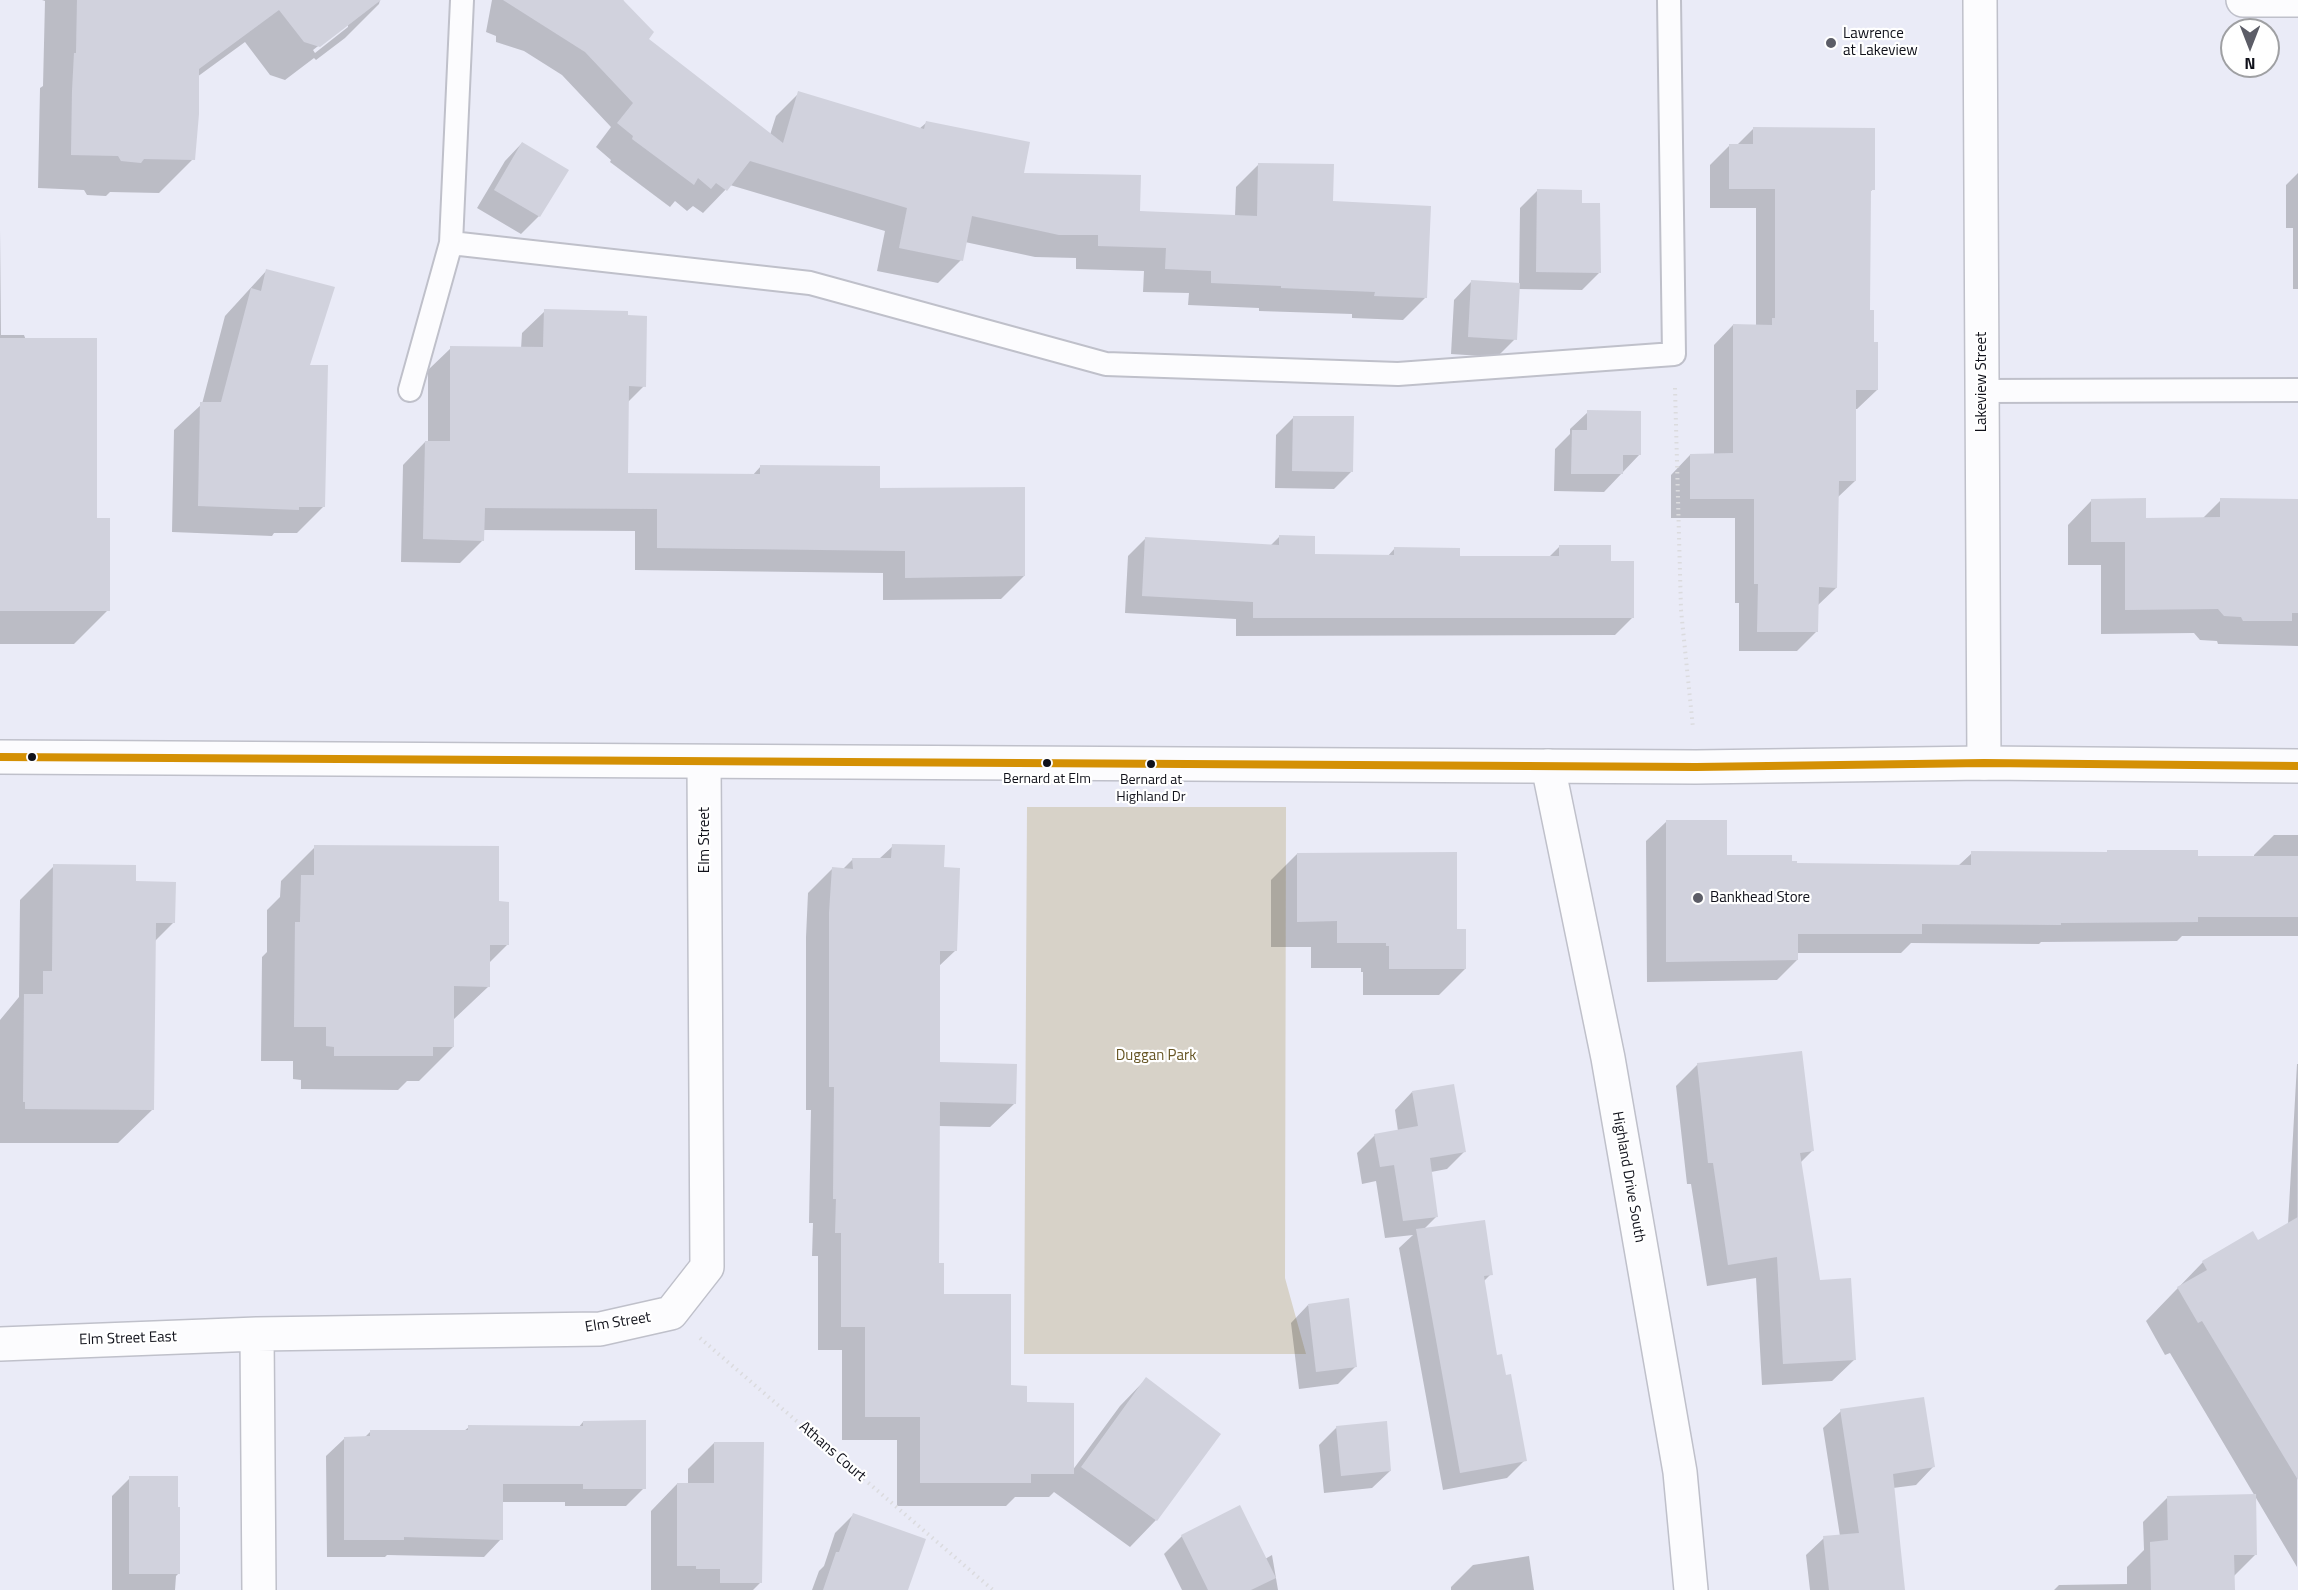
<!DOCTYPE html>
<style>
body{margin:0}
#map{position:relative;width:2298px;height:1590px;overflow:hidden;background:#eaebf7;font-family:"Titillium Web",sans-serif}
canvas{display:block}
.north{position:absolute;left:2220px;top:18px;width:60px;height:60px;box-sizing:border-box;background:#fff;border:2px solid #9fa0a3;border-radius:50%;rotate:180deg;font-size:16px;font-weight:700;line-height:24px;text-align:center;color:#10111a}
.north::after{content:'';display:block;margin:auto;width:21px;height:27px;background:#5c5d67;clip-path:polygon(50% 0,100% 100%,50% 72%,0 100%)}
</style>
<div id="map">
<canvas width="2298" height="1590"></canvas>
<div class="north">N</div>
</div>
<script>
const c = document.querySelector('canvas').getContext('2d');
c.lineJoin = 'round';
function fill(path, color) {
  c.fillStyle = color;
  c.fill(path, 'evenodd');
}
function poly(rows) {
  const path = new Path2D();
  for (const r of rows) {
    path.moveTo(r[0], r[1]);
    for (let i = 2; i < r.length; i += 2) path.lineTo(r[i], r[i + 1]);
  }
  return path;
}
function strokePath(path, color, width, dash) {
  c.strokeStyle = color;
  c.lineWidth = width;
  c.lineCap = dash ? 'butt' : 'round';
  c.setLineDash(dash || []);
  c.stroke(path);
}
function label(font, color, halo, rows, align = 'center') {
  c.font = font + ' "Titillium Web",sans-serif';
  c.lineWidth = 4.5;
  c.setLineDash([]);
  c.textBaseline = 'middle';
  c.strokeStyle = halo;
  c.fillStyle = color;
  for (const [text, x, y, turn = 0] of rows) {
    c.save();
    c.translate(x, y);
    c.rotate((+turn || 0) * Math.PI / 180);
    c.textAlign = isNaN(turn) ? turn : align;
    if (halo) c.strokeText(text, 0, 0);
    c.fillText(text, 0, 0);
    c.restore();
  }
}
const green = poly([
 [1027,807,1286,807,1285,1278,1306,1354,1024,1354]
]);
const shadow = poly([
 [42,0,380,0,379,4,345,38,316,60,314,58,285,80,270,75,245,42,197,77,193,159,159,193,110,192,106,196,87,195,84,190,38,188,40,88,43,86,45,1],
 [348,23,348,27,315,53,313,50],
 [492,0,623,0,646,39,770,135,776,116,799,93,919,129,926,123,1022,174,1139,213,1235,216,1236,187,1259,164,1331,203,1426,297,1403,320,1352,318,1352,314,1259,311,1259,308,1188,305,1189,293,1143,292,1144,271,1076,269,1076,258,1035,257,965,242,961,260,938,283,877,271,885,231,730,185,703,213,693,206,687,211,675,201,670,207,610,162,611,160,596,147,611,127,562,75,524,51,496,42,496,36,486,32],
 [1754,128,1873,189,1869,193,1869,311,1877,390,1857,409,1855,409,1855,481,1837,498,1836,588,1817,606,1816,632,1797,651,1739,651,1739,603,1735,603,1735,518,1671,518,1671,475,1690,455,1714,455,1714,345,1733,325,1756,326,1756,208,1710,208,1710,165,1730,145,1737,145],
 [522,143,539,216,521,234,477,208,505,161],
 [2298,173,2298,289,2293,289,2293,228,2286,228,2286,185],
 [1538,190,1581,204,1600,272,1582,290,1518,289,1515,339,1497,357,1451,354,1454,300,1471,282,1519,285,1520,208],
 [0,229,1,335,24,335,96,520,108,610,74,644,0,644],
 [267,270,308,367,324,506,297,533,274,533,272,536,172,532,174,430,202,404,225,316],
 [545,311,644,386,627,403,626,474,752,476,761,466,1024,576,1001,599,883,600,883,573,635,570,635,531,483,530,483,540,460,563,401,562,403,465,425,442,428,442,428,370,451,348,521,349,522,333],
 [1588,412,1640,454,1604,492,1554,491,1555,449,1570,434,1570,429],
 [1293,418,1352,471,1334,489,1275,488,1276,435],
 [2092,500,2145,520,2202,519,2221,500,2298,501,2298,646,2218,644,2217,641,2200,640,2194,633,2101,634,2101,565,2068,565,2068,525],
 [1279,537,1314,556,1387,557,1395,548,1458,557,1549,557,1560,546,1609,562,1633,617,1615,635,1236,636,1236,619,1125,613,1128,556,1146,538,1270,546],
 [1666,822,1725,856,1796,865,1958,866,1972,853,2254,858,2254,855,2274,835,2298,835,2298,936,2182,936,2177,941,2041,942,2039,944,1911,943,1901,953,1797,953,1797,960,1777,980,1647,982,1646,841],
 [893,846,943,869,956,950,938,967,938,1064,1014,1104,990,1127,938,1126,937,1264,943,1295,1010,1387,1025,1404,1072,1471,1120,1406,1146,1379,1219,1435,1156,1520,1130,1547,1054,1492,1049,1497,1015,1497,1006,1506,897,1506,897,1440,842,1440,842,1350,818,1350,818,1256,812,1256,813,1223,809,1223,811,1110,806,1110,806,937,808,893,832,869,842,870,853,859,879,859],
 [315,847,497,903,508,944,489,963,489,986,453,1020,453,1047,419,1081,407,1081,398,1090,301,1089,301,1080,293,1079,293,1061,261,1061,262,957,267,952,267,910,280,897,281,881],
 [1297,854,1456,931,1465,969,1439,995,1363,995,1363,972,1361,972,1361,968,1311,968,1311,947,1271,947,1271,880],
 [54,866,134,883,174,922,154,942,152,1110,118,1143,0,1143,0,1020,19,997,20,900],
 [1698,1064,1812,1151,1800,1163,1819,1282,1854,1360,1832,1381,1762,1385,1756,1278,1707,1286,1691,1184,1687,1184,1676,1086],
 [2297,1064,2298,1064,2297,1567,2170,1353,2165,1355,2146,1321,2203,1262,2258,1242,2288,1224],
 [1412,1092,1464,1152,1447,1169,1431,1172,1437,1216,1423,1230,1491,1274,1483,1282,1496,1357,1525,1460,1507,1478,1443,1490,1399,1248,1413,1235,1385,1238,1376,1181,1362,1184,1357,1153,1375,1135,1398,1131,1395,1110],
 [1308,1305,1356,1366,1338,1384,1299,1389,1291,1323],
 [1841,1411,1933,1467,1916,1485,1893,1488,1904,1590,1810,1590,1806,1555,1824,1538,1840,1536,1823,1428],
 [583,1422,644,1488,626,1506,565,1506,565,1502,502,1502,501,1539,484,1557,387,1555,385,1557,327,1557,326,1456,344,1439,364,1438,371,1431,464,1431,469,1427,578,1428],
 [1337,1427,1390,1471,1372,1488,1324,1493,1319,1445],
 [714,1443,761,1582,753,1590,651,1590,651,1511,677,1484,688,1484,688,1469],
 [130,1478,179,1573,176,1576,175,1590,112,1590,112,1496],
 [2167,1498,2256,1554,2233,1577,2233,1590,2054,1590,2059,1585,2127,1584,2127,1567,2144,1550,2143,1522],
 [853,1515,906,1590,812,1590,819,1571,824,1566,835,1533],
 [1182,1536,1265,1559,1272,1555,1278,1590,1182,1590,1164,1554],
 [1529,1556,1534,1590,1451,1590,1451,1587,1473,1565]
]);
const building = poly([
 [77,0,381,0,320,47,304,42,279,10,199,69,199,114,195,160,144,159,141,163,121,161,118,156,71,155,72,91,74,53,76,53],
 [503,0,623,0,654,32,649,39,783,143,798,91,924,129,926,121,1030,142,1024,173,1141,175,1140,211,1257,216,1258,163,1334,164,1333,201,1431,206,1427,298,1374,296,1375,292,1281,288,1281,286,1211,283,1211,271,1165,269,1166,248,1098,246,1098,235,1059,235,972,216,963,261,899,248,907,208,750,161,727,191,716,183,711,189,698,178,694,185,632,139,633,136,617,123,633,103,585,52],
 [1753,127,1875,128,1875,190,1871,190,1870,310,1874,310,1874,342,1878,342,1878,390,1856,390,1856,481,1839,481,1837,588,1819,587,1818,632,1757,632,1758,584,1754,584,1754,499,1690,499,1690,454,1733,453,1733,324,1772,325,1772,318,1775,318,1775,189,1729,189,1729,144,1753,144],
 [522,142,569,170,540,217,494,190],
 [1537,189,1582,190,1582,203,1600,203,1601,273,1536,272],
 [266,269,335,287,310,365,328,365,325,507,299,507,299,510,198,506,200,402,221,402,251,288,261,291],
 [1471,280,1520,283,1517,340,1468,337],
 [544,309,628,311,628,315,647,316,646,387,629,386,628,473,760,474,760,465,880,466,880,488,1025,487,1025,576,905,578,905,551,657,548,657,509,485,508,484,541,423,539,425,441,450,441,450,346,543,347],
 [0,338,97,338,97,518,110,518,110,611,0,611],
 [1587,410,1641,411,1641,455,1623,455,1623,474,1571,474,1572,430,1587,430],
 [1293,416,1354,416,1353,472,1292,471],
 [2146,498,2146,518,2220,517,2220,498,2298,499,2298,613,2292,613,2292,621,2243,621,2241,617,2224,616,2218,609,2125,610,2125,542,2091,542,2091,499],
 [1279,535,1315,536,1315,554,1394,555,1394,547,1460,548,1460,556,1559,556,1559,545,1611,545,1611,561,1634,561,1634,618,1253,618,1253,602,1142,596,1145,537,1279,545],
 [1666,820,1727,820,1727,855,1792,855,1792,861,1797,861,1797,863,1971,865,1971,851,2107,852,2107,850,2198,850,2198,856,2298,856,2298,917,2198,917,2198,922,2061,923,2061,925,1922,924,1922,934,1798,934,1798,960,1666,962],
 [892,844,945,845,944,867,960,868,957,951,940,951,940,1062,1017,1064,1016,1104,940,1102,939,1263,944,1263,944,1294,1011,1294,1011,1385,1027,1386,1027,1402,1074,1403,1074,1474,1031,1474,1031,1483,920,1483,920,1417,865,1417,865,1327,841,1327,841,1233,835,1233,836,1199,833,1199,834,1087,829,1087,829,913,832,867,853,869,852,858,891,858],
 [314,845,499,846,499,901,509,902,509,945,490,945,490,987,454,986,454,1047,433,1047,433,1056,334,1056,334,1047,326,1046,326,1027,294,1027,295,922,300,922,301,875,314,875],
 [1457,852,1457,929,1466,929,1466,969,1389,969,1389,946,1386,946,1386,943,1337,943,1337,921,1297,922,1297,853],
 [53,864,136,865,136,881,176,882,175,923,156,923,154,1110,25,1109,25,1102,23,1102,24,994,43,994,43,971,52,971],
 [1802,1051,1814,1151,1800,1153,1820,1280,1851,1278,1856,1360,1783,1364,1777,1257,1728,1265,1713,1163,1708,1163,1697,1063],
 [1454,1084,1466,1152,1430,1158,1438,1217,1403,1221,1394,1165,1380,1167,1374,1134,1418,1126,1412,1091],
 [2298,1217,2298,1480,2202,1321,2198,1323,2177,1287,2207,1270,2202,1261,2253,1231,2258,1240],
 [1485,1220,1493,1275,1484,1276,1497,1355,1502,1354,1506,1375,1511,1374,1527,1461,1460,1473,1416,1229],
 [1349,1298,1357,1367,1316,1372,1308,1304],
 [1146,1377,1221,1434,1157,1521,1081,1467],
 [1924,1397,1935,1467,1893,1474,1905,1590,1829,1590,1823,1536,1859,1533,1840,1409],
 [646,1420,646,1489,583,1489,583,1484,503,1484,503,1540,404,1537,404,1540,344,1540,344,1437,370,1436,370,1430,468,1430,468,1425,583,1426,583,1421],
 [1387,1421,1391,1471,1341,1476,1336,1426],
 [714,1442,764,1442,762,1583,720,1583,720,1569,696,1569,696,1566,677,1566,677,1483,714,1483],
 [129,1476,178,1476,178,1507,180,1507,180,1574,129,1574],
 [2256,1494,2257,1555,2234,1555,2235,1590,2151,1590,2150,1542,2168,1540,2167,1496],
 [1240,1505,1276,1578,1251,1590,1208,1590,1181,1535],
 [853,1513,926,1539,908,1590,823,1590,836,1552,839,1552]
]);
const path = poly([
 [1675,388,1681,610,1693,728],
 [700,1338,993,1590]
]);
const lane = poly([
 [462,0,451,243,810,283,1106,364,1398,374,1674,354,1669,0],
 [410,390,451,243],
 [1982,391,2298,390]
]);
const street = poly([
 [1980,0,1984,763],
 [2243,0,2298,0],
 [1548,766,1608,1058,1680,1472,1691,1590],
 [0,1344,257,1334],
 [259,1590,257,1334,600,1329,671,1313,707,1267,704,762]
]);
const secondary = poly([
 [0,757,1696,767,1984,763,2298,766]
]);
const bus1 = poly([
 [0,757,1696,767,1984,763,2298,766]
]);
const markers = [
 [1831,43,6,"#5c5d67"],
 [32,757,5,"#10111a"],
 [1047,763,5,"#10111a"],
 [1151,764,5,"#10111a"],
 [1698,898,6,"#5c5d67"]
];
const busNames = [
 ["Bernard at Elm",1047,780],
 ["Bernard at",1151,781],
 ["Highland Dr",1151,798]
];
const poiNames = [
 ["Lawrence",1843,34],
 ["at Lakeview",1843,51],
 ["Bankhead Store",1710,898]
];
const streetNames = [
 ["Lakeview Street",1982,382,-90],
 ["Elm Street",705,840,-90],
 ["Highland Drive South",1628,1177,80],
 ["Elm Street",618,1323,-9],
 ["Elm Street East",128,1339,-2],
 ["Athans Court",832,1452,41]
];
const parkNames = [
 ["Duggan Park",1156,1056]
];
fill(green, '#d7d2c8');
fill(shadow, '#0003');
fill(building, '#d1d2dd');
strokePath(lane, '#bfc0ca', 26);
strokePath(street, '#bfc0ca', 36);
strokePath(secondary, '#bfc0ca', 36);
strokePath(path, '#dbdbde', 4, [1.5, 4.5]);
strokePath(lane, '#fcfcfe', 22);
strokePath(street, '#fcfcfe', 33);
strokePath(secondary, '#fcfcfe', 33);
strokePath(bus1, '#d49004', 8);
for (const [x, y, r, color] of markers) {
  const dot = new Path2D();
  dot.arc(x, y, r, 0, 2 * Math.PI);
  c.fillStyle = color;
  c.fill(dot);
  strokePath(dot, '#fff', 2);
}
label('14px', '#10111a', '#fff', busNames);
label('15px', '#10111a', '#fff', poiNames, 'left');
label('15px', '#10111a', '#fff', streetNames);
label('15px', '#675625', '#fff', parkNames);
</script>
